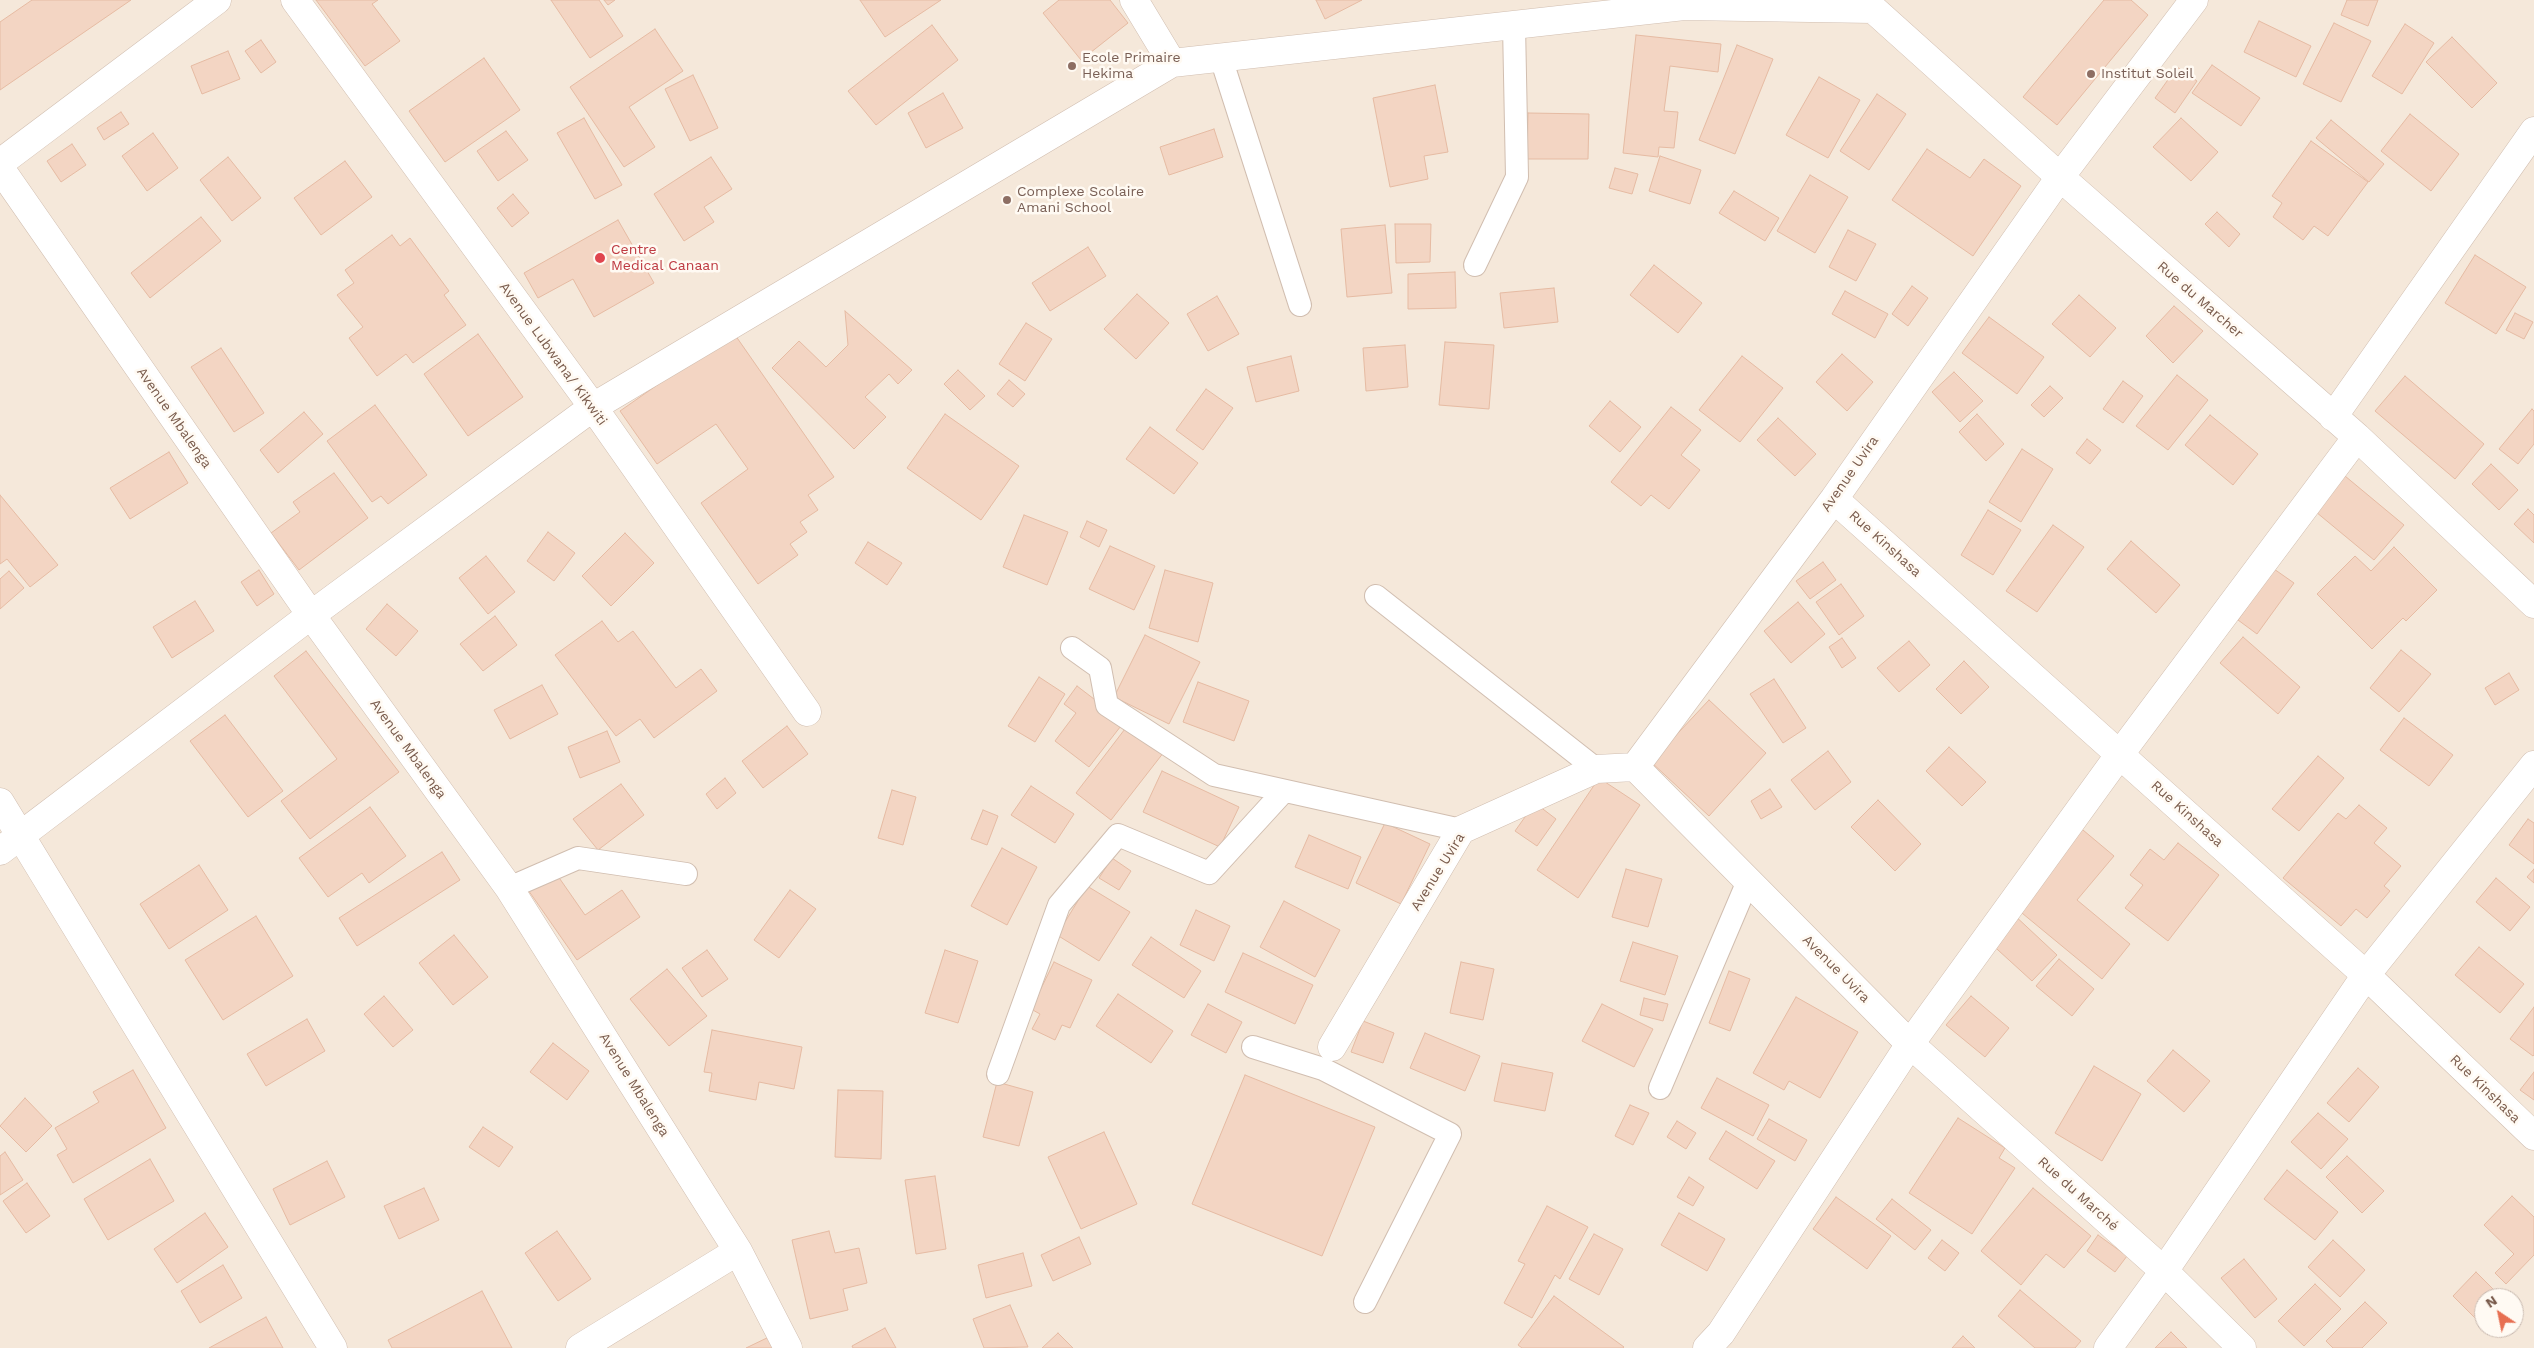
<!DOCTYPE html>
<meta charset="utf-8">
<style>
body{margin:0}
#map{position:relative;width:2534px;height:1348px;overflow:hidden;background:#fdf6ec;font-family:"Work Sans",sans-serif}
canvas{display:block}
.north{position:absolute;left:2474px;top:1288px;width:50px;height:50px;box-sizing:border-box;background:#fffaf3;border:1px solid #cabbb1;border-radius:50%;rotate:326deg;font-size:14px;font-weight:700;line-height:20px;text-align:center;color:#7a5c4d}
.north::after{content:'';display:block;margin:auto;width:18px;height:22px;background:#e76f51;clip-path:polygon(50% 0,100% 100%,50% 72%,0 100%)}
</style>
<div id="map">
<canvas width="2534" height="1348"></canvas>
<div class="north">N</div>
</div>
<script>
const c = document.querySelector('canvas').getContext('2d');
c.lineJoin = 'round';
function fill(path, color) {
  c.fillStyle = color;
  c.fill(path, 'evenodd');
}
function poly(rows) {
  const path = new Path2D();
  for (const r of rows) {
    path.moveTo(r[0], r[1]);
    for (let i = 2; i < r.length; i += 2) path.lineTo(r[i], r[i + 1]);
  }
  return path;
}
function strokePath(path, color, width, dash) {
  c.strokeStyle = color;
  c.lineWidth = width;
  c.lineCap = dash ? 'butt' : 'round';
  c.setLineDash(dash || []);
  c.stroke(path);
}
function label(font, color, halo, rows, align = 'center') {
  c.font = font + ' "Work Sans",sans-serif';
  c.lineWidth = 5;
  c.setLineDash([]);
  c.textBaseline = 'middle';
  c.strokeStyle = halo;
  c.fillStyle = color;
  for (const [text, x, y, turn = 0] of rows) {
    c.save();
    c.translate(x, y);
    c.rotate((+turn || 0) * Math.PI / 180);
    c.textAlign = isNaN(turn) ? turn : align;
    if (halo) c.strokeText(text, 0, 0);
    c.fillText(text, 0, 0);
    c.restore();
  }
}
const residential = poly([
 [0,0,2534,0,2534,1348,0,1348],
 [2484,1298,2514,1298,2514,1328,2484,1328]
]);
const building = poly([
 [32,0,131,0,0,90,0,22,32,0],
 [316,0,378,0,372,4,400,41,365,66,316,0],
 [551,0,599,0,623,36,590,58,551,0],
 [604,0,615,0,608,5,604,0],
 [860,0,941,0,885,37,860,0],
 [1059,0,1110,0,1128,23,1081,60,1043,13,1059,0],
 [1316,0,1362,0,1325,19,1316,0],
 [2104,0,2131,0,2148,15,2057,125,2023,97,2104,0],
 [2347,0,2378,0,2368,26,2341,15,2347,0],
 [2259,21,2311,46,2296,77,2244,52,2259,21],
 [2334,23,2371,41,2341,102,2303,84,2334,23],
 [2405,24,2434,43,2402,94,2372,76,2405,24],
 [932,25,958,60,876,125,848,91,932,25],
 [655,29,683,71,629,107,655,147,624,167,570,87,655,29],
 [1636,35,1721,44,1718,72,1670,66,1664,111,1678,112,1674,148,1659,147,1658,157,1623,153,1636,35],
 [2452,37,2497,83,2472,108,2426,62,2452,37],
 [261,40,276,62,261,73,245,51,261,40],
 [1737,45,1773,59,1735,154,1699,140,1737,45],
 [228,51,240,79,202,94,191,66,228,51],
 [484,58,520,110,445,162,409,111,484,58],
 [2212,65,2260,98,2241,126,2192,93,2212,65],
 [2177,67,2197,81,2175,113,2155,98,2177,67],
 [693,75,718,128,690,141,665,89,693,75],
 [1819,77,1860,100,1828,158,1786,135,1819,77],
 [1435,85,1448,152,1424,156,1428,179,1390,187,1373,98,1435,85],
 [943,93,963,128,926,148,908,113,943,93],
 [1877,94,1906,114,1869,170,1840,151,1877,94],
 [121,112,129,124,104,140,97,128,121,112],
 [1528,113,1589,114,1588,159,1527,159,1528,113],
 [2410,114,2459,154,2431,191,2381,151,2410,114],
 [584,118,622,185,595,199,557,133,584,118],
 [2181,118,2218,152,2191,181,2153,147,2181,118],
 [2331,120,2384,164,2369,182,2316,138,2331,120],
 [1214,129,1223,157,1169,175,1160,147,1214,129],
 [506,131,528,160,498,181,477,151,506,131],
 [153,133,178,168,147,191,122,156,153,133],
 [2311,141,2368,182,2328,236,2314,226,2303,240,2273,217,2282,203,2272,196,2311,141],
 [72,144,86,165,61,182,47,161,72,144],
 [1927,149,1970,178,1984,159,2021,186,1973,256,1892,200,1927,149],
 [1660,156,1701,170,1690,204,1649,191,1660,156],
 [228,157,261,198,232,221,200,180,228,157],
 [711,157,732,189,704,207,714,222,684,241,654,194,711,157],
 [345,161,372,197,321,235,294,198,345,161],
 [1615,168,1638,174,1632,194,1609,188,1615,168],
 [1810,175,1848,197,1815,253,1777,231,1810,175],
 [1734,191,1779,218,1765,241,1719,213,1734,191],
 [513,194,529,213,512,227,497,208,513,194],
 [2217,212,2240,234,2229,247,2205,224,2217,212],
 [201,217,221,241,150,298,131,273,201,217],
 [618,220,654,283,594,317,573,279,538,298,524,273,618,220],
 [1395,224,1431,224,1430,262,1396,263,1395,224],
 [1385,225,1392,293,1347,297,1341,229,1385,225],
 [1848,230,1876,244,1856,281,1829,267,1848,230],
 [392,235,400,246,410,238,449,291,444,295,466,325,413,363,406,354,377,376,349,338,363,327,337,295,354,283,345,270,392,235],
 [1088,247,1106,276,1050,311,1032,283,1088,247],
 [2475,255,2526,287,2496,334,2445,303,2475,255],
 [1654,265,1702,303,1678,333,1630,295,1654,265],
 [1455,272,1456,308,1408,309,1408,274,1455,272],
 [1912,286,1928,298,1908,326,1892,314,1912,286],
 [1554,288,1558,322,1504,328,1500,293,1554,288],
 [1845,291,1888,314,1875,338,1832,314,1845,291],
 [1137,294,1169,323,1136,359,1104,329,1137,294],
 [2079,295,2116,328,2090,357,2052,324,2079,295],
 [1217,296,1239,334,1208,351,1187,314,1217,296],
 [2174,306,2203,331,2173,363,2146,336,2174,306],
 [845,311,912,370,898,384,889,374,865,397,886,417,854,449,772,368,799,341,826,367,848,345,845,311],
 [2515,313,2533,322,2524,339,2506,330,2515,313],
 [1989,317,2044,357,2017,394,1962,353,1989,317],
 [1026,323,1052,339,1025,381,999,364,1026,323],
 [733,332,834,477,808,495,818,510,800,522,807,532,790,544,798,555,758,584,701,503,748,469,716,424,657,464,620,411,733,332],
 [478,334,523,397,468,436,424,374,478,334],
 [1445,342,1494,345,1489,409,1439,405,1445,342],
 [1405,345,1408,387,1366,391,1363,348,1405,345],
 [221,348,264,413,234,432,191,367,221,348],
 [1842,354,1873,382,1847,411,1816,382,1842,354],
 [1291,356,1299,391,1256,402,1247,367,1291,356],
 [1742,356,1783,388,1740,442,1699,410,1742,356],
 [958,370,985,396,970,410,944,384,958,370],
 [1954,372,1983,401,1960,422,1932,392,1954,372],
 [2177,375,2208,400,2168,450,2136,426,2177,375],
 [2405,376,2484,444,2455,479,2375,411,2405,376],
 [1009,380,1025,394,1013,407,997,394,1009,380],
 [2123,381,2143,396,2123,423,2103,409,2123,381],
 [2050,386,2063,398,2044,417,2031,405,2050,386],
 [1206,389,1233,408,1203,450,1176,430,1206,389],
 [1610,401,1641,427,1620,452,1589,426,1610,401],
 [375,405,427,475,388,504,381,496,372,502,327,441,375,405],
 [1671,407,1701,430,1681,455,1700,470,1669,509,1651,495,1641,506,1611,482,1671,407],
 [2532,409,2534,411,2534,444,2518,464,2499,449,2532,409],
 [304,412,323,434,278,473,260,450,304,412],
 [945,414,1019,466,981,520,907,468,945,414],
 [1977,414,2004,444,1986,461,1959,432,1977,414],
 [2210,415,2258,454,2233,485,2185,445,2210,415],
 [1778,418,1816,454,1795,476,1757,440,1778,418],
 [1150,427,1198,463,1174,494,1126,459,1150,427],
 [2087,439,2101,450,2090,464,2076,453,2087,439],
 [2022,449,2053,469,2021,522,1989,502,2022,449],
 [169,452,188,483,130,519,110,488,169,452],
 [2491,464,2518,490,2499,510,2472,484,2491,464],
 [334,473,368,518,299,570,271,533,300,512,293,502,334,473],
 [2345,476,2404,525,2374,560,2316,512,2345,476],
 [0,495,58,565,30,587,7,559,0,564,0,495],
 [2528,509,2534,515,2534,543,2514,524,2528,509],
 [1988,510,2021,530,1993,575,1961,555,1988,510],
 [1024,515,1068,532,1047,585,1003,567,1024,515],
 [1087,521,1107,530,1099,547,1080,537,1087,521],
 [2053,525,2084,547,2037,612,2006,591,2053,525],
 [548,532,575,553,554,581,527,561,548,532],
 [625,533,654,563,611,606,582,576,625,533],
 [2131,541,2180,585,2156,613,2107,569,2131,541],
 [868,542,902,563,887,585,855,563,868,542],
 [1110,546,1155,566,1134,610,1089,589,1110,546],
 [2394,547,2437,590,2406,621,2403,618,2372,649,2317,594,2355,556,2371,571,2394,547],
 [486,556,515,592,488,614,459,578,486,556],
 [1823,562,1836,580,1810,599,1796,581,1823,562],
 [2274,569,2294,583,2257,634,2238,620,2274,569],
 [259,570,274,594,257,606,241,582,259,570],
 [1165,570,1213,583,1198,642,1149,628,1165,570],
 [9,571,24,588,0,609,0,579,9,571],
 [1841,584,1864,616,1839,635,1816,602,1841,584],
 [195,601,214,631,172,658,153,627,195,601],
 [1798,602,1825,634,1791,663,1764,631,1798,602],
 [387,604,418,631,396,656,366,629,387,604],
 [495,616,517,645,483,671,460,644,495,616],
 [602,621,618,642,633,631,676,688,701,669,717,691,654,738,640,719,616,736,555,655,602,621],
 [1145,635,1200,662,1169,724,1114,697,1145,635],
 [2243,637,2300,687,2278,714,2220,663,2243,637],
 [1842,638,1856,658,1842,668,1829,647,1842,638],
 [1909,641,1930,665,1899,692,1877,668,1909,641],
 [2401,650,2431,674,2399,712,2370,688,2401,650],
 [306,651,399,772,310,839,281,801,337,759,274,676,306,651],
 [1964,661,1989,687,1961,714,1936,689,1964,661],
 [2509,673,2519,690,2495,705,2485,688,2509,673],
 [1039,677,1065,694,1035,742,1008,726,1039,677],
 [1774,679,1806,728,1783,743,1750,694,1774,679],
 [1198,682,1249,701,1234,741,1183,722,1198,682],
 [542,685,558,714,510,739,494,710,542,685],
 [1077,686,1124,722,1089,767,1055,741,1076,713,1064,704,1077,686],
 [1709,700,1766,753,1709,816,1651,762,1709,700],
 [225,715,283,791,248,817,190,741,225,715],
 [2404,718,2453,755,2429,786,2380,750,2404,718],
 [1128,725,1164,752,1111,820,1076,793,1128,725],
 [787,726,808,754,763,788,742,761,787,726],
 [607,731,620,762,580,778,568,747,607,731],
 [1949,747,1986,782,1962,806,1926,771,1949,747],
 [1828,751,1851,782,1815,810,1791,780,1828,751],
 [2318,756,2344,778,2299,831,2272,809,2318,756],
 [1162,771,1239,807,1220,847,1143,812,1162,771],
 [725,778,736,793,717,809,706,794,725,778],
 [1599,778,1640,805,1578,898,1537,870,1599,778],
 [621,784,644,815,598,850,573,819,621,784],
 [1031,786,1074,814,1055,843,1011,815,1031,786],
 [1770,789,1782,807,1761,819,1751,801,1770,789],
 [892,790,916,797,903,845,878,838,892,790],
 [1878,800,1921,844,1895,871,1851,827,1878,800],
 [1535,803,1556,819,1537,846,1515,831,1535,803],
 [2359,805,2387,828,2374,843,2401,866,2384,886,2390,891,2367,918,2356,909,2341,926,2283,878,2338,813,2346,819,2359,805],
 [370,807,406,856,369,883,362,873,328,897,299,858,370,807],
 [983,810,998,816,987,845,971,839,983,810],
 [2528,819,2534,823,2534,864,2509,845,2528,819],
 [1385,823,1430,844,1401,904,1356,883,1385,823],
 [2077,825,2114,856,2077,900,2130,944,2102,979,2011,904,2077,825],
 [1309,835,1361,857,1348,889,1295,867,1309,835],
 [2178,843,2219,875,2168,941,2125,908,2143,885,2130,875,2150,849,2164,860,2178,843],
 [1002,848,1037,867,1007,925,971,906,1002,848],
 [442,852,460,880,357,946,339,918,442,852],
 [1112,858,1131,871,1119,890,1099,878,1112,858],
 [199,865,228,910,169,949,140,904,199,865],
 [553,869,585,915,622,890,640,917,577,960,526,887,553,869],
 [1626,869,1662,879,1648,927,1612,917,1626,869],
 [2534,869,2534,883,2527,877,2534,869],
 [2496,878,2530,907,2510,931,2476,902,2496,878],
 [1087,886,1130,912,1099,961,1057,935,1087,886],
 [790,890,816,909,779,958,754,940,790,890],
 [1284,901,1340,930,1315,977,1260,947,1284,901],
 [1196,910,1230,926,1214,961,1180,945,1196,910],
 [2012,913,2057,955,2032,981,1987,940,2012,913],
 [256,916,293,976,223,1020,185,960,256,916],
 [454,935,488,977,453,1005,419,963,454,935],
 [1151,937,1201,971,1184,998,1132,965,1151,937],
 [1633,942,1678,956,1665,995,1620,981,1633,942],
 [2479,947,2524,984,2500,1013,2455,975,2479,947],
 [707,950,728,979,702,997,682,968,707,950],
 [945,950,978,961,958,1023,925,1013,945,950],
 [1243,953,1313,985,1295,1024,1225,992,1243,953],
 [2059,959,2094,989,2072,1016,2036,986,2059,959],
 [1054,962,1092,980,1070,1028,1062,1025,1055,1040,1032,1029,1040,1014,1031,1009,1054,962],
 [1461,962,1494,969,1483,1020,1450,1013,1461,962],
 [667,969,707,1016,669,1046,630,999,667,969],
 [1729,971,1750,979,1730,1031,1709,1023,1729,971],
 [1118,994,1173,1031,1151,1063,1096,1026,1118,994],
 [384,996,413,1030,393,1047,364,1014,384,996],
 [1971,996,2009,1028,1985,1057,1946,1025,1971,996],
 [1796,997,1858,1032,1820,1098,1789,1081,1784,1090,1753,1073,1796,997],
 [1644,998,1668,1004,1663,1021,1640,1015,1644,998],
 [1208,1004,1242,1022,1226,1053,1191,1035,1208,1004],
 [1602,1004,1653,1029,1634,1067,1582,1041,1602,1004],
 [2534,1007,2534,1055,2533,1056,2510,1039,2534,1007],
 [307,1019,325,1051,266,1086,247,1054,307,1019],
 [1363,1021,1394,1033,1383,1063,1351,1052,1363,1021],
 [712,1030,802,1047,794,1089,759,1082,756,1100,709,1091,712,1073,704,1072,712,1030],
 [1425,1033,1480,1056,1465,1091,1410,1068,1425,1033],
 [553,1043,589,1071,567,1100,530,1072,553,1043],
 [2173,1050,2210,1081,2184,1112,2147,1081,2173,1050],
 [1502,1063,1553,1073,1545,1111,1494,1101,1502,1063],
 [2094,1066,2141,1094,2102,1161,2055,1133,2094,1066],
 [2358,1068,2379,1087,2349,1122,2327,1103,2358,1068],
 [133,1070,166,1128,73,1183,57,1155,67,1149,55,1128,99,1102,93,1092,133,1070],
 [2534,1072,2534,1100,2520,1090,2534,1072],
 [1245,1075,1375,1127,1322,1256,1192,1204,1245,1075],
 [1717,1078,1769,1105,1753,1136,1701,1108,1717,1078],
 [997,1082,1033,1092,1019,1146,983,1137,997,1082],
 [838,1090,883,1091,881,1159,835,1157,838,1090],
 [25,1098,52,1126,26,1152,0,1126,25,1098],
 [1630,1105,1649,1113,1633,1145,1615,1136,1630,1105],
 [2318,1113,2348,1139,2321,1169,2291,1142,2318,1113],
 [1958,1118,2005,1148,1999,1158,2015,1168,1972,1234,1909,1193,1958,1118],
 [1769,1119,1807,1140,1795,1161,1757,1139,1769,1119],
 [1677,1121,1696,1133,1686,1149,1667,1137,1677,1121],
 [483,1127,513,1147,499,1167,469,1147,483,1127],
 [1726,1131,1775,1161,1757,1189,1709,1159,1726,1131],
 [1104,1132,1137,1204,1081,1229,1048,1157,1104,1132],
 [5,1152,23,1180,0,1195,0,1156,5,1152],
 [2347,1156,2384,1191,2362,1213,2326,1177,2347,1156],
 [150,1159,174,1201,108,1240,84,1199,150,1159],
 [327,1161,345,1197,290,1225,273,1189,327,1161],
 [2287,1170,2338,1212,2315,1240,2264,1199,2287,1170],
 [935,1176,946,1249,916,1254,905,1180,935,1176],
 [1689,1177,1704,1187,1693,1206,1677,1197,1689,1177],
 [27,1183,50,1216,26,1233,3,1201,27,1183],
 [424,1188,439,1220,399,1239,384,1206,424,1188],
 [2033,1188,2091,1236,2064,1268,2046,1254,2021,1285,1981,1251,2033,1188],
 [2512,1196,2534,1217,2534,1255,2506,1284,2495,1273,2514,1254,2484,1225,2512,1196],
 [1836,1197,1891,1236,1867,1269,1813,1229,1836,1197],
 [1892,1199,1931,1230,1915,1250,1876,1219,1892,1199],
 [1547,1206,1588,1227,1560,1279,1555,1275,1532,1318,1504,1303,1525,1264,1518,1261,1547,1206],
 [205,1213,228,1247,177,1283,154,1249,205,1213],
 [1679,1213,1725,1239,1707,1271,1661,1245,1679,1213],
 [557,1231,591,1279,558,1301,525,1253,557,1231],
 [829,1231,835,1253,859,1248,867,1283,843,1289,848,1310,810,1319,792,1240,829,1231],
 [1594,1234,1623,1249,1599,1295,1569,1279,1594,1234],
 [2098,1235,2127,1256,2115,1272,2087,1251,2098,1235],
 [1079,1237,1091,1264,1053,1281,1041,1255,1079,1237],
 [1942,1240,1959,1253,1945,1271,1928,1258,1942,1240],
 [2333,1240,2365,1270,2340,1297,2308,1267,2333,1240],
 [1023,1253,1032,1286,986,1298,978,1265,1023,1253],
 [2244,1259,2277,1299,2255,1318,2221,1278,2244,1259],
 [223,1265,242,1298,200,1323,181,1291,223,1265],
 [2476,1272,2502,1298,2484,1298,2484,1327,2453,1296,2476,1272],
 [2315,1284,2341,1309,2304,1346,2278,1321,2315,1284],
 [2020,1290,2081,1341,2075,1348,2035,1348,1998,1316,2020,1290],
 [482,1291,512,1348,392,1348,388,1340,482,1291],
 [1554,1296,1624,1347,1623,1348,1522,1348,1518,1345,1554,1296],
 [2365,1302,2387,1323,2362,1348,2333,1348,2326,1341,2365,1302],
 [1010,1305,1028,1347,984,1348,973,1319,1010,1305],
 [266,1317,283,1348,209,1348,266,1317],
 [885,1328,896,1348,853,1348,852,1346,885,1328],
 [2485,1328,2498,1328,2492,1334,2485,1328],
 [2171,1332,2187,1348,2155,1348,2171,1332],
 [1058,1333,1073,1348,1042,1348,1058,1333],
 [771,1336,777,1348,746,1348,771,1336],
 [1963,1336,1975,1348,1952,1348,1963,1336]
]);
const service = poly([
 [1221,58,1300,305],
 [1475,265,1517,177,1514,25],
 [1376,596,1596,769],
 [1072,648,1100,668,1107,705,1214,775,1461,830],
 [509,888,578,858,686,874],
 [1253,1047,1323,1069,1450,1134,1365,1302],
 [998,1074,1059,905,1118,835,1209,873,1284,791],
 [1660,1088,1748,881]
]);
const minor = poly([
 [295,0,593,407,807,712],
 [1134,0,1172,63],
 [1863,0,2060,177,2357,437,2534,604],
 [0,163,217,0],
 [0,168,311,615,509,888,738,1251,788,1348],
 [2333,417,2534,131],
 [1834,499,2366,975,2534,1136],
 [1635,767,1910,1044,2164,1271,2242,1348],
 [0,802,333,1348],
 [0,851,311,615,593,407,1172,63,1684,6,1873,9],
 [1332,1047,1461,830,1596,769,1635,767,1834,499,2060,177,2194,0],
 [580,1348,738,1251],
 [1707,1348,1721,1333,1910,1044,2120,754,2357,437],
 [2108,1348,2164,1271,2366,975,2534,765]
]);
const markers = [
 [1072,66,5,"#8d6e63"],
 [2091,74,5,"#8d6e63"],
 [1007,200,5,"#8d6e63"],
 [600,258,6,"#e0444e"]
];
const educationNames = [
 ["Ecole Primaire",1082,58],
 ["Hekima",1082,74],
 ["Institut Soleil",2101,74],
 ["Complexe Scolaire",1017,192],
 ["Amani School",1017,208]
];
const healthNames = [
 ["Centre",611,250],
 ["Medical Canaan",611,266]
];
const streetNames = [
 ["Rue du Marcher",2200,300,41],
 ["Avenue Lubwana/ Kikwiti",553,354,54],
 ["Avenue Mbalenga",174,418,55],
 ["Avenue Uvira",1850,474,-55],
 ["Rue Kinshasa",1885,544,42],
 ["Avenue Mbalenga",408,749,54],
 ["Rue Kinshasa",2187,814,42],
 ["Avenue Uvira",1438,872,-58],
 ["Avenue Uvira",1836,969,45],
 ["Avenue Mbalenga",634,1085,58],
 ["Rue Kinshasa",2485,1089,44],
 ["Rue du Marché",2078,1194,42]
];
fill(residential, '#f5e8da');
fill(building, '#f3d5c3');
strokePath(building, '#e6bba3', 1);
strokePath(service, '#d1beb0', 24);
strokePath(minor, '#d1beb0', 29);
strokePath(service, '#fff', 22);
strokePath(minor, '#fff', 28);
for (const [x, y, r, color] of markers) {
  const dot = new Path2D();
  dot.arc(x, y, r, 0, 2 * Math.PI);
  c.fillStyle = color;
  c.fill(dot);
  strokePath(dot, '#fffaf3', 2);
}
label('14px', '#785e54', '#fffaf3', educationNames, 'left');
label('14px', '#be3a42', '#fffaf3', healthNames, 'left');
label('14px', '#7a5c4d', '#fffaf3', streetNames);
</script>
